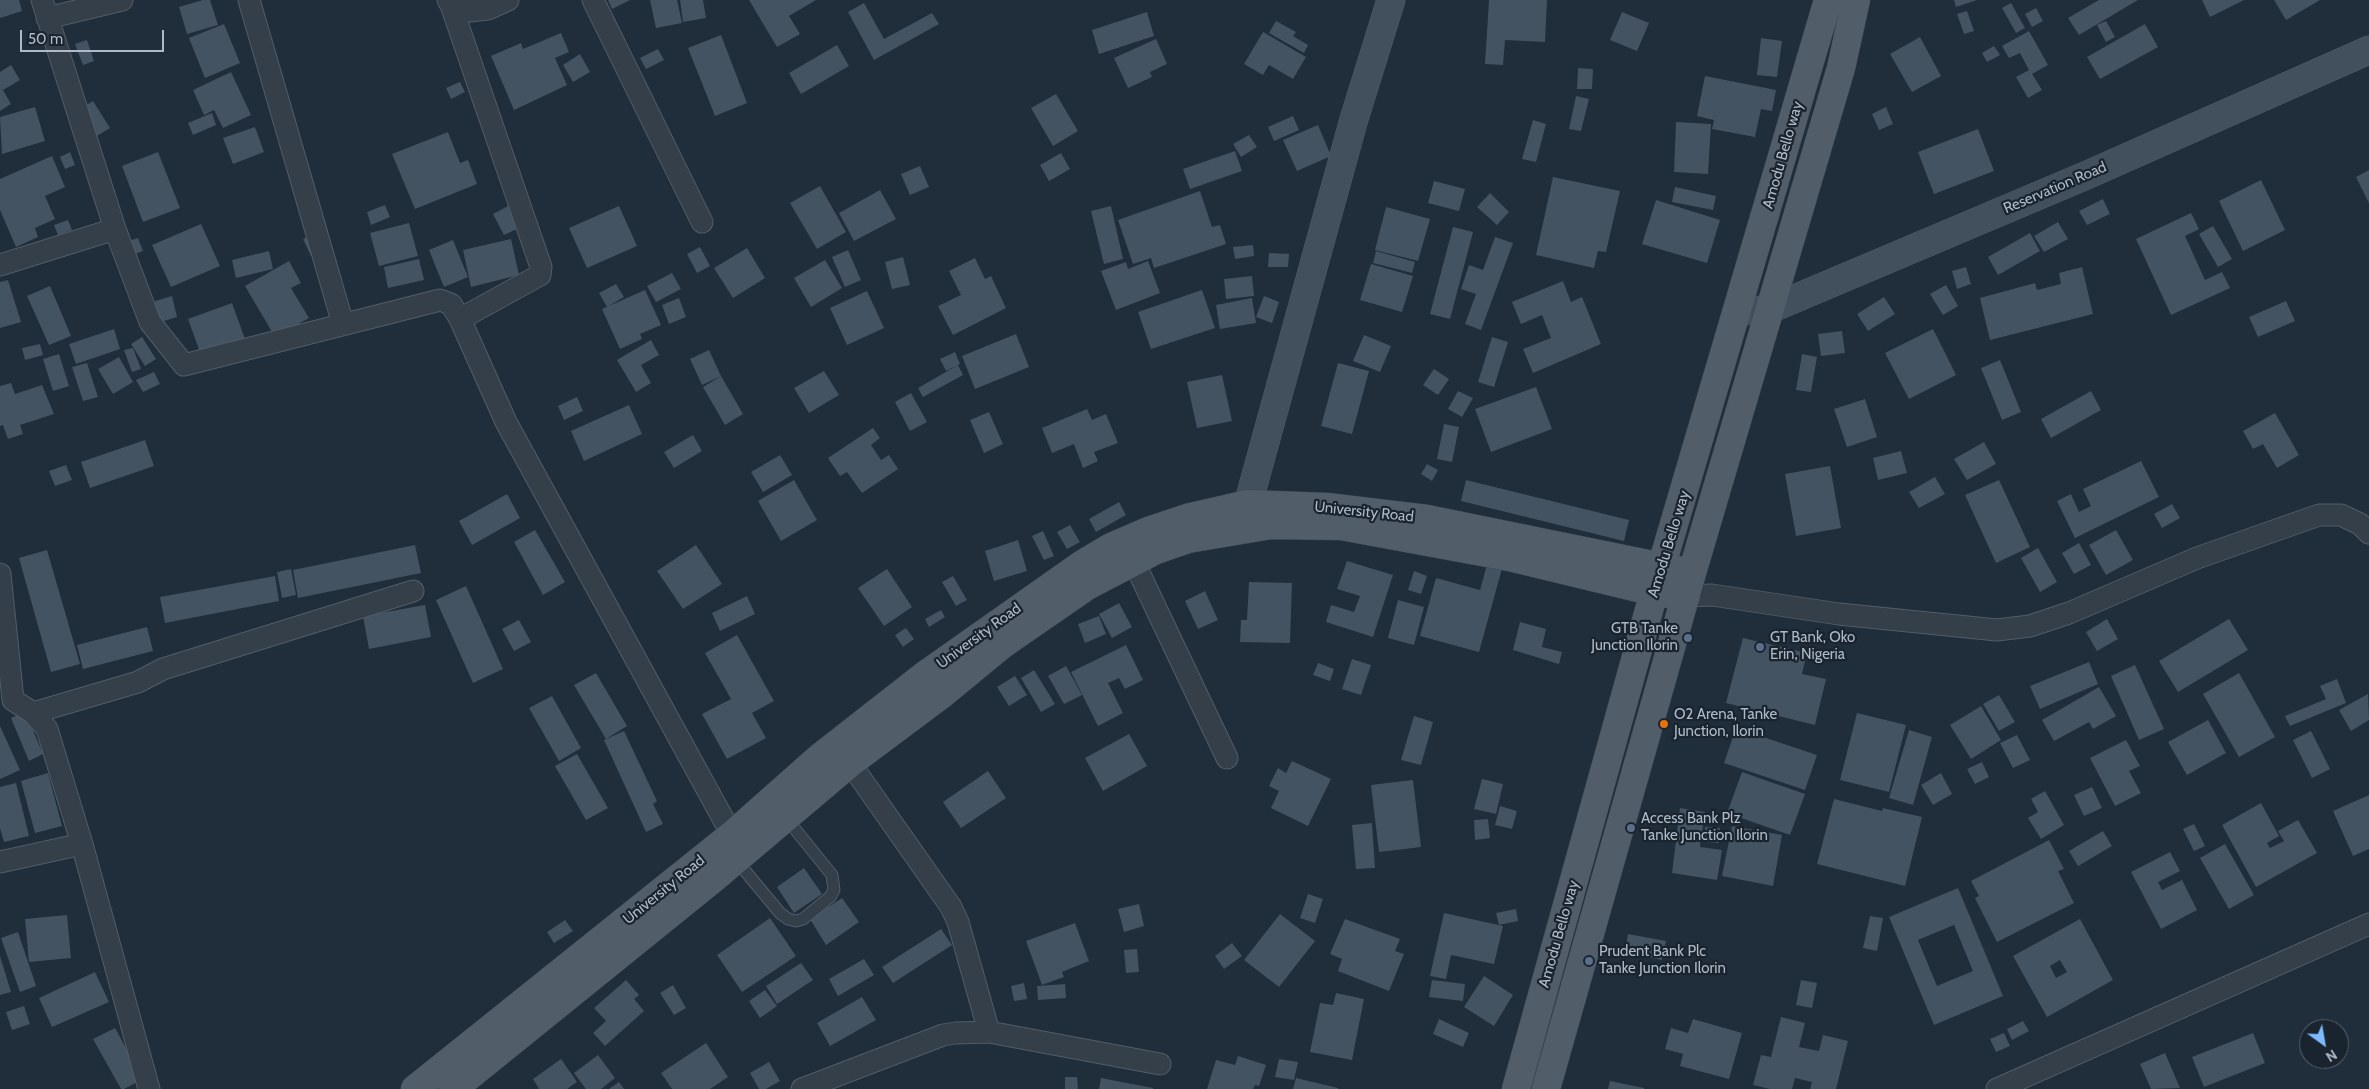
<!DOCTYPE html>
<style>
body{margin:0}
#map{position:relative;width:2369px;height:1089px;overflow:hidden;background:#202d3a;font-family:Cabin,sans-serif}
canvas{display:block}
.north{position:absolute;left:2299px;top:1019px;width:50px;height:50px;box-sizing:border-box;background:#19242f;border:1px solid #55606c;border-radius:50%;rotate:148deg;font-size:14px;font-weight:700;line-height:20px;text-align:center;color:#aebac7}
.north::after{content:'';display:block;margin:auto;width:18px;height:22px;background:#7dbafc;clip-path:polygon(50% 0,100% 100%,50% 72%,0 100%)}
.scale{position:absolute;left:20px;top:30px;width:144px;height:22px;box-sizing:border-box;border:2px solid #aebac7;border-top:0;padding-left:6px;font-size:15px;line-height:18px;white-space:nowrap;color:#aebac7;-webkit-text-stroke:4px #19242f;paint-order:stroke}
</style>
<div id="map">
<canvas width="2369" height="1089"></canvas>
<div class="north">N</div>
<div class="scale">50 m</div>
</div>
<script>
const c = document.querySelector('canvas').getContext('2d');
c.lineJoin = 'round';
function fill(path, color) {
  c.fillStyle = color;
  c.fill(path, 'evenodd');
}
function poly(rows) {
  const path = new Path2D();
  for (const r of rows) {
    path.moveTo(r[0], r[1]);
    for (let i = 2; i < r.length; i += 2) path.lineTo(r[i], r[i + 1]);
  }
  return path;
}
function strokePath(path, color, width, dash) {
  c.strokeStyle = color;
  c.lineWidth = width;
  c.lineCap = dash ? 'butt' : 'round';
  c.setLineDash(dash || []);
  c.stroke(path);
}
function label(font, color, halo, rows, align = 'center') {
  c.font = font + ' Cabin,sans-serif';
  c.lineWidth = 4.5;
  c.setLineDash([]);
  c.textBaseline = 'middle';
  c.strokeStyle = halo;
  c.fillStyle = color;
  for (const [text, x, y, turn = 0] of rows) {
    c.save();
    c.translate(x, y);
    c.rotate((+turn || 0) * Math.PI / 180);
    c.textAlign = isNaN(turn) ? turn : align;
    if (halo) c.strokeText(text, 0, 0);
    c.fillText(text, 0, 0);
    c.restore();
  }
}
const building = poly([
 [0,0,19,0,22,11,0,18],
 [203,0,210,0,218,25,187,34,179,7],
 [608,0,630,0,612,9],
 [650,0,677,0,682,23,656,28],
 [680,0,703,0,706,18,683,22],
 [749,0,816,0,789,16,800,34,777,47],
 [1489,0,1547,0,1545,42,1505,40,1503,65,1485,64],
 [1954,0,1977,0,1956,7],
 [2099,0,2138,0,2079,35,2068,18],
 [2202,0,2244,0,2210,17],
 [2274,0,2320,0,2286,20],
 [864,3,884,39,932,13,939,24,874,60,848,12],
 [2011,3,2025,28,2016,33,2002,8],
 [2036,8,2043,21,2032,27,2025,14],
 [1967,11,1974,31,1964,34,1957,14],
 [1147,12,1154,36,1099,54,1092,30],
 [1622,12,1649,23,1637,51,1610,40],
 [1276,21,1296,32,1293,36,1308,45,1304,53,1269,33],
 [2106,21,2115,37,2106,42,2097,25],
 [224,24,240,63,205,78,189,38],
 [2145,24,2158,47,2100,79,2087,57],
 [2029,31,2048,65,2032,74,2042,90,2028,98,2016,77,2029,70,2020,53,2009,58,2002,46],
 [1263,32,1306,57,1293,79,1269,65,1263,75,1244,64],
 [561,33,569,52,555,58,567,85,514,110,491,56,521,43,523,49],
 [721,35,747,103,715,116,688,48],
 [1920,37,1941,76,1912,92,1890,54],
 [1761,38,1782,41,1777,77,1757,75],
 [1156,39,1167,64,1150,72,1152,77,1128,88,1114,58],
 [87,40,94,61,83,65,75,44],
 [837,45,849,66,801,94,789,73],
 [1994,46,2000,55,1987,62,1982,53],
 [658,49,664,60,646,69,640,58],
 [580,54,590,72,573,82,563,65],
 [11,65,20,80,3,90,11,104,0,111,0,72],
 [1578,68,1593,69,1592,89,1577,89],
 [231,72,251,115,223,128,214,110,204,115,193,90],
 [1705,76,1776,90,1772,111,1761,109,1755,137,1712,129,1714,120,1697,116],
 [460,82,465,92,451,99,446,88],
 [1056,94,1078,131,1053,146,1031,108],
 [1576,96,1589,99,1581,131,1569,129],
 [93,101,110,128,97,136,80,109],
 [35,107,45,141,2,154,0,117],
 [1886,107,1893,124,1879,130,1872,114],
 [212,113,216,125,193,135,188,123],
 [1293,116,1299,130,1274,141,1268,127],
 [1533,120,1546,124,1536,162,1522,159],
 [1676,122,1711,124,1708,174,1674,172],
 [1318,125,1331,156,1297,171,1283,140],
 [255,127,264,152,233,164,223,138],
 [1978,129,1994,171,1934,194,1918,152],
 [448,132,460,163,468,160,477,184,415,209,392,154],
 [1249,135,1257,147,1241,157,1233,144],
 [1235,151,1242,171,1190,189,1183,169],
 [70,152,75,165,65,169,60,157],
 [158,152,180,208,143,222,122,166],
 [1061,153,1070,169,1049,181,1040,165],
 [52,156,65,187,45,196,55,219,35,228,38,237,16,247,0,210,0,179],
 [920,166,929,187,910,195,901,174],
 [2369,170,2369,203,2356,177],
 [1553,177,1620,191,1606,252,1598,251,1594,268,1536,255],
 [2261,180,2285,230,2243,251,2219,201],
 [1434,181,1465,189,1459,211,1428,203],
 [820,186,846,232,817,249,790,203],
 [1675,187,1716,196,1713,210,1672,202],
 [880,190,896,219,854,241,839,213],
 [1200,191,1212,227,1220,225,1226,244,1154,268,1151,258,1133,264,1118,220],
 [1490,193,1509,212,1497,225,1477,207],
 [2103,199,2110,214,2087,225,2079,211],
 [1656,200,1720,220,1707,263,1642,244],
 [385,205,390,217,371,225,367,212],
 [508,206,519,228,504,235,493,214],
 [619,206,637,246,587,268,569,228],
 [1111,206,1123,259,1104,264,1091,211],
 [1386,207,1430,219,1418,261,1375,250],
 [2191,213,2199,229,2185,236,2205,280,2222,272,2230,288,2171,315,2136,239],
 [68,220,72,230,58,235,54,225],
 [2058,222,2068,239,2044,252,2034,236],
 [409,223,418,256,379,266,370,233],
 [201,224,220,266,171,287,152,245],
 [2213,226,2232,259,2218,267,2199,234],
 [1453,227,1473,232,1450,319,1430,314],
 [2030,233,2040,251,1998,275,1988,257],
 [313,234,321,251,311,256,303,239],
 [1495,237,1513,243,1481,330,1465,324,1476,294,1461,289,1469,265,1483,270],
 [138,238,143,251,130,256,125,242],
 [511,239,519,275,471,287,463,250],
 [453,240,468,277,444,287,429,250],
 [1253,245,1254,256,1235,259,1233,247],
 [700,247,710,266,697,273,687,254],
 [747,248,765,278,733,298,714,268],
 [848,250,861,280,845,287,832,257],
 [269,251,273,269,236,278,232,260],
 [1376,251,1415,262,1412,273,1373,263],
 [1269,253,1289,254,1288,267,1268,267],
 [903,257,910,285,892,289,885,262],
 [975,258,985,279,991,276,1006,308,953,335,938,306,961,295,949,271],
 [419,259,424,280,388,288,384,267],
 [825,260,842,288,811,307,794,278],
 [289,261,301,283,291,288,309,318,275,337,245,286],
 [1148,261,1160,293,1116,310,1101,271,1126,262,1128,269],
 [1371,264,1413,276,1402,312,1360,300],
 [1966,267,1971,284,1957,289,1952,271],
 [2082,267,2093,314,1990,340,1980,298,2035,283,2037,290,2061,284,2059,273],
 [672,273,681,289,656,302,647,286],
 [1252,276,1254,296,1226,299,1224,279],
 [8,280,21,322,0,328,0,282],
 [1563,281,1571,302,1582,297,1601,344,1533,373,1523,349,1551,338,1542,315,1521,324,1512,302],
 [616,284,624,297,607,307,599,293],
 [1946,285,1958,306,1943,315,1930,294],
 [50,286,71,336,49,345,27,296],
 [645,290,661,325,640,334,642,339,620,349,602,309],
 [1202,290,1215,328,1151,349,1138,312],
 [867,291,884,328,847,345,830,308],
 [172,296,177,317,158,323,152,302],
 [1264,296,1279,302,1272,323,1256,317],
 [1884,297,1895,314,1868,331,1857,314],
 [679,298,686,317,669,324,662,305],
 [1252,298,1256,323,1220,329,1216,305],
 [2286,301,2295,321,2258,337,2249,317],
 [232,303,245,339,201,355,188,319],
 [114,329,120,349,76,364,69,344],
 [1933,329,1956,375,1909,399,1885,353],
 [1842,331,1845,353,1821,356,1818,334],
 [1016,334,1029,367,975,389,962,356],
 [1364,335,1391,346,1380,372,1353,361],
 [142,337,156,359,145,366,131,344],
 [1492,337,1508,342,1494,387,1478,382],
 [651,340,659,355,641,365,651,383,636,392,617,360],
 [40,344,43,355,25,360,22,348],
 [133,348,141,369,132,372,124,350],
 [709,350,721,376,702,385,690,359],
 [955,352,960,364,946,371,940,359],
 [59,354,69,386,53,391,43,359],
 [1802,354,1817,357,1811,392,1796,390],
 [119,357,133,382,113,394,98,369],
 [2000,360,2021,412,2002,420,1981,368],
 [87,363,98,397,83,401,72,367],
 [1338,363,1369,371,1352,434,1321,426],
 [958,365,963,375,923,397,918,388],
 [1434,369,1449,379,1438,395,1423,385],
 [824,371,839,395,809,413,794,388],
 [154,372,160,384,143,392,136,380],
 [1222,375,1232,421,1197,428,1187,382],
 [721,376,743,414,725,425,703,387],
 [11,383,15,394,42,385,54,414,20,425,23,434,8,439,3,425,0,426,0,386],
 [1536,387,1552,429,1491,452,1475,409],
 [1458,391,1473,398,1462,417,1448,409],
 [2091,391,2101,410,2051,438,2041,419],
 [911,393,927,422,910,431,895,402],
 [577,397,583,411,564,420,558,406],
 [1865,399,1877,437,1847,447,1834,409],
 [629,405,642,434,584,461,571,431],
 [1087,409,1092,420,1106,414,1118,443,1094,452,1098,461,1083,468,1074,444,1052,453,1042,428],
 [989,412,1003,444,984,453,970,420],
 [2275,413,2299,455,2277,468,2263,444,2253,449,2243,431],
 [1444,424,1459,427,1452,462,1437,459],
 [873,428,880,438,871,445,881,460,889,455,898,469,862,493,847,472,840,476,828,458],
 [693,435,702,451,674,468,664,452],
 [145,440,154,466,90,488,81,462],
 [1984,442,1996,464,1967,480,1954,459],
 [1901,451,1907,473,1878,480,1873,458],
 [780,455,792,475,763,492,751,472],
 [2141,461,2159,497,2075,538,2057,501,2071,494,2079,512,2091,506,2083,489],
 [1427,464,1438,470,1432,481,1421,474],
 [66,465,72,480,55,486,49,471],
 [1830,466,1841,528,1796,536,1785,474],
 [1935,477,1945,494,1919,508,1909,492],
 [794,480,817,520,781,541,758,501],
 [1466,480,1629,520,1624,541,1461,501],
 [1999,480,2030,547,1996,563,1965,495],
 [507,494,520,518,472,545,459,521],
 [1119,502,1126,515,1096,532,1089,519],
 [2172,504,2180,518,2162,528,2154,514],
 [1070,525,1080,542,1067,549,1057,532],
 [535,530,565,582,543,595,514,542],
 [2116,530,2133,560,2106,575,2089,545],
 [1043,531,1054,556,1044,560,1032,536],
 [1018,540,1027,571,994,581,985,551],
 [2079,543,2091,565,2074,574,2062,553],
 [415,545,421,573,298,598,293,570],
 [696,545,722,584,683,609,657,571],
 [2038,548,2057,582,2040,592,2021,558],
 [47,550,80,664,51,672,19,558],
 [1347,561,1393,575,1373,637,1326,622,1331,605,1354,612,1360,596,1337,589],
 [1488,561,1503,565,1479,652,1420,636,1436,578,1480,590],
 [291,569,296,595,282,598,277,572],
 [887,569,912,607,884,626,858,588],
 [1414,571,1427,576,1421,594,1408,590],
 [275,576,279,601,165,623,160,597],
 [953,576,967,600,956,606,942,582],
 [1249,582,1292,583,1290,643,1240,642,1241,620,1247,620],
 [466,586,503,669,473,683,436,600],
 [1205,591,1218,620,1198,629,1185,601],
 [747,596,755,614,720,631,712,613],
 [1398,600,1424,607,1414,645,1388,638],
 [1119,603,1132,627,1112,638,1099,614],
 [425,605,431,637,369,649,363,616],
 [941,610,945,617,929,627,925,619],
 [1099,616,1106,634,1085,643,1078,624],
 [2107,619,2118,639,2097,651,2086,632],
 [2229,619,2248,650,2178,692,2159,661],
 [519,620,531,642,514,651,502,629],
 [1520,622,1546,629,1542,647,1562,652,1559,664,1513,650],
 [147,627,153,651,83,669,77,645],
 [906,628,914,639,903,647,895,635],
 [737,635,774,701,752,713,766,738,727,759,702,714,731,699,705,653],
 [1743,638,1807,653,1802,674,1826,679,1815,725,1726,703],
 [1126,645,1143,680,1125,689,1119,678,1108,683,1123,713,1098,726,1071,672],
 [1352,659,1371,665,1361,695,1342,689],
 [2089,662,2098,684,2040,709,2030,686],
 [1318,663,1334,669,1330,681,1313,675],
 [2135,665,2164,729,2139,740,2111,676],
 [1066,666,1082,695,1064,704,1048,676],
 [1034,670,1055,704,1041,712,1021,678],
 [596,673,627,726,606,739,574,685],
 [2239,673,2275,737,2239,757,2203,694],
 [1015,676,1027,695,1009,706,997,687],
 [2337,679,2346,703,2290,726,2285,716,2326,699,2320,686],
 [2099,687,2116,716,2093,729,2089,722,2054,741,2042,720],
 [2368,694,2369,720,2351,731,2339,710],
 [1999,695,2015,722,1999,731,1983,704],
 [552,696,581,748,559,761,529,708],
 [1981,706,2001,740,1971,759,1950,725],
 [25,712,43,754,29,761,11,718],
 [1857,713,1906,725,1889,792,1840,780],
 [1414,716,1433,722,1421,765,1401,760],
 [2208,720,2226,753,2187,775,2168,742],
 [0,726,20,770,0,779],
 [1736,728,1817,755,1805,790,1724,763],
 [1909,730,1932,737,1913,805,1889,798],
 [624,731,657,801,653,804,663,824,646,832,604,740],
 [2311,731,2330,769,2312,778,2293,740],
 [1129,734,1147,766,1103,791,1085,758],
 [2017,735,2030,760,2013,768,2000,743],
 [2126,740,2140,766,2129,771,2141,793,2115,806,2090,758],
 [577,754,608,808,586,820,555,766],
 [1292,761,1331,779,1308,826,1271,808,1279,791,1269,786,1278,768,1286,773],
 [1982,762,1989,777,1975,784,1967,769],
 [988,771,1006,798,961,828,943,802],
 [1742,772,1805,794,1790,835,1727,813],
 [48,773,62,826,35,833,21,781],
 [1941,773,1952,794,1933,805,1921,785],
 [1482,779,1503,784,1496,814,1474,809],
 [1413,780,1421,847,1379,852,1371,785],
 [16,783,29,836,4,842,0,828,0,787],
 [2092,787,2102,808,2084,816,2074,795],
 [2045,791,2064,825,2041,839,2028,818,2038,812,2031,799],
 [2369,795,2369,849,2353,856,2333,811],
 [1834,799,1882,811,1883,808,1922,817,1905,886,1817,864],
 [2261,803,2279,836,2267,843,2270,848,2284,841,2278,831,2298,820,2317,853,2256,887,2222,825],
 [1500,806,1517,811,1512,829,1495,825],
 [1680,808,1705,812,1700,847,1722,850,1717,880,1672,873],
 [1488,819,1490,838,1475,840,1474,820],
 [1372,823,1375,868,1356,869,1352,825],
 [2194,824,2205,846,2194,851,2183,829],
 [1732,826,1782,835,1773,886,1722,876],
 [1705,827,1720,828,1719,843,1704,842],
 [2103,831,2112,846,2078,866,2069,851],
 [2049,840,2064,869,2058,871,2074,903,1997,942,1975,898,1979,896,1971,881],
 [2225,844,2254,895,2229,909,2200,858],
 [2170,852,2180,871,2158,882,2162,890,2182,880,2197,910,2161,929,2131,872],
 [804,868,822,894,794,913,777,887],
 [1958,888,2003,996,1934,1025,1889,917],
 [1954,925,1973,971,1937,986,1918,940],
 [1308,894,1323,899,1315,923,1300,918],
 [842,898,859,922,826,945,810,919],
 [1139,904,1144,926,1124,932,1118,909],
 [1516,909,1518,921,1499,925,1496,913],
 [1444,913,1503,926,1494,964,1451,955,1446,979,1430,976],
 [1280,914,1315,941,1279,987,1244,960],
 [67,915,71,958,29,962,25,919],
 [1870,916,1883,918,1877,951,1863,948],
 [770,918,796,956,742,992,717,955],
 [1345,919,1400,939,1395,951,1404,954,1389,991,1338,971,1342,959,1330,954],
 [2080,919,2113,980,2047,1017,2013,956],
 [2060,960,2067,972,2056,978,2050,966],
 [565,920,573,931,554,943,547,932],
 [1075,923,1089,961,1062,972,1064,977,1042,985,1026,941],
 [941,929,952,945,893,983,882,967],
 [18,932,36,986,20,992,1,938],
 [1628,934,1666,941,1662,960,1625,953],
 [1232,943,1242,956,1224,969,1215,956],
 [1137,949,1139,972,1126,973,1124,950],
 [0,956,11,992,0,995],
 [864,959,874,975,838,996,829,979],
 [801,963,813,980,777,1004,766,986],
 [95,972,109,1002,52,1027,39,998],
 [1484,976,1513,995,1494,1026,1464,1007],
 [626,980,639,995,634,999,644,1011,605,1046,593,1033,606,1021,594,1008],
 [1432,980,1465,984,1463,1001,1429,997],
 [1801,980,1817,983,1812,1008,1796,1005],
 [1024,983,1027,999,1014,1001,1011,986],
 [1065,984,1066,998,1038,1000,1037,986],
 [673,985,686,1008,674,1015,660,993],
 [765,990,777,1006,760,1018,749,1001],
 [1336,993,1364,999,1352,1060,1310,1052,1320,1003,1333,1005],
 [862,997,876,1020,830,1046,817,1023],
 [24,1006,30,1024,12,1030,6,1012],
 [1781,1017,1805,1023,1799,1047,1819,1051,1823,1035,1848,1041,1836,1089,1810,1089,1812,1082,1795,1078,1792,1089,1770,1089,1753,1085,1761,1055,1771,1057],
 [1439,1019,1469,1033,1463,1047,1433,1034],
 [1693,1019,1742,1033,1729,1079,1680,1066,1683,1054,1665,1049,1671,1028,1688,1033],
 [2023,1021,2029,1031,2012,1040,2007,1029],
 [115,1028,143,1079,124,1089,121,1089,93,1039],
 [2004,1033,2010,1046,1996,1052,1990,1039],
 [2253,1033,2265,1063,2204,1087,2192,1057],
 [706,1043,728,1077,710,1089,672,1089,661,1073],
 [2165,1053,2180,1088,2151,1089,2140,1064],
 [598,1055,615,1078,601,1089,586,1089,574,1073],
 [1238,1056,1266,1065,1259,1086,1255,1085,1253,1089,1207,1089,1216,1060,1235,1065],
 [561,1059,577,1082,567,1089,539,1089,533,1079],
 [1279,1059,1298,1062,1294,1080,1275,1077],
 [769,1062,780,1081,766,1089,759,1089,750,1073],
 [1065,1077,1077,1077,1078,1089,1065,1089],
 [1101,1078,1153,1088,1153,1089,1099,1089],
 [1296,1078,1338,1088,1338,1089,1293,1089],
 [1610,1081,1644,1088,1644,1089,1608,1089],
 [619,1082,624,1089,609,1089]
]);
const lane = poly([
 [736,860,780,913,788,919,796,921,803,919,830,897,834,890,832,875,786,818]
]);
const street = poly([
 [42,0,115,229,150,322,184,365,440,300,451,304,460,319,506,422,732,835],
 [249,0,343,324],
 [448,0,451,5,470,11,488,9,508,0],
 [593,0,702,222],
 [451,5,541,267,540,275,460,319],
 [47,18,122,0],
 [0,265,115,229],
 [1133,560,1227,758],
 [0,574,13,700],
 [1686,596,1712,595,1839,614,1997,630,2030,626,2069,613,2197,558,2319,515,2341,515,2360,524,2369,533],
 [13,700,33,713,47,729,82,844,149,1089],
 [33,713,138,682,163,669,413,591],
 [850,763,951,907,958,922,989,1032],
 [0,862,82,844],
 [802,1089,943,1035,956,1033,989,1032,1160,1064],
 [1997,1089,2369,924]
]);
const secondary = poly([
 [1737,311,1768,310,2087,175,2369,50],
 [1248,504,1354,119,1391,0]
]);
const primary = poly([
 [415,1089,732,835,819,758,925,675,1081,565,1111,547,1148,531,1187,518,1248,504,1327,507,1427,519,1692,573],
 [453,1089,714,878,850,763,941,695,1003,644,1087,586,1156,550,1188,539,1271,525,1341,526,1509,557,1654,592,1686,596],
 [1516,1089,1654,592,1828,0],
 [1546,1089,1692,573,1841,68,1856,0]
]);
const markers = [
 [1688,638,5,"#5c6f8a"],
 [1760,647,5,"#5c6f8a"],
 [1664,724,5,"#e8710a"],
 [1631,828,5,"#5c6f8a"],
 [1589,961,5,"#5c6f8a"]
];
const streetNames = [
 ["Amodu Bello way",1783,155,-74],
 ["Reservation Road",2055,188,-23],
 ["University Road",1364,512,6],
 ["Amodu Bello way",1669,544,-73],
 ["University Road",979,636,-36],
 ["University Road",664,890,-39],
 ["Amodu Bello way",1559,934,-74]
];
const poiNames = [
 ["GTB Tanke",1678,629,"right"],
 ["Junction Ilorin",1678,646,"right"],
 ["GT Bank, Oko",1770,638],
 ["Erin, Nigeria",1770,655],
 ["O2 Arena, Tanke",1674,715],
 ["Junction, Ilorin",1674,732],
 ["Access Bank Plz",1641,819],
 ["Tanke Junction Ilorin",1641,836],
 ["Prudent Bank Plc",1599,952],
 ["Tanke Junction Ilorin",1599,969]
];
fill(building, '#435362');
strokePath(lane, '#515d68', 13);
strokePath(street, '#515d68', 23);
strokePath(secondary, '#515d68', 29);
strokePath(primary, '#3d4854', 29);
strokePath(lane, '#343f4a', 11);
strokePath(street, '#343f4a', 21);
strokePath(secondary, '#424f5d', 28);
strokePath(primary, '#515e6a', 28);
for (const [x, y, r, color] of markers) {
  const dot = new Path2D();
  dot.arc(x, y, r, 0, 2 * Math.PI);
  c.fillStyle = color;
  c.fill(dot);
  strokePath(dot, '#19242f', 2);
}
label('15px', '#aebac7', '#19242f', streetNames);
label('15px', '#aebac7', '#19242f', poiNames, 'left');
</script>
